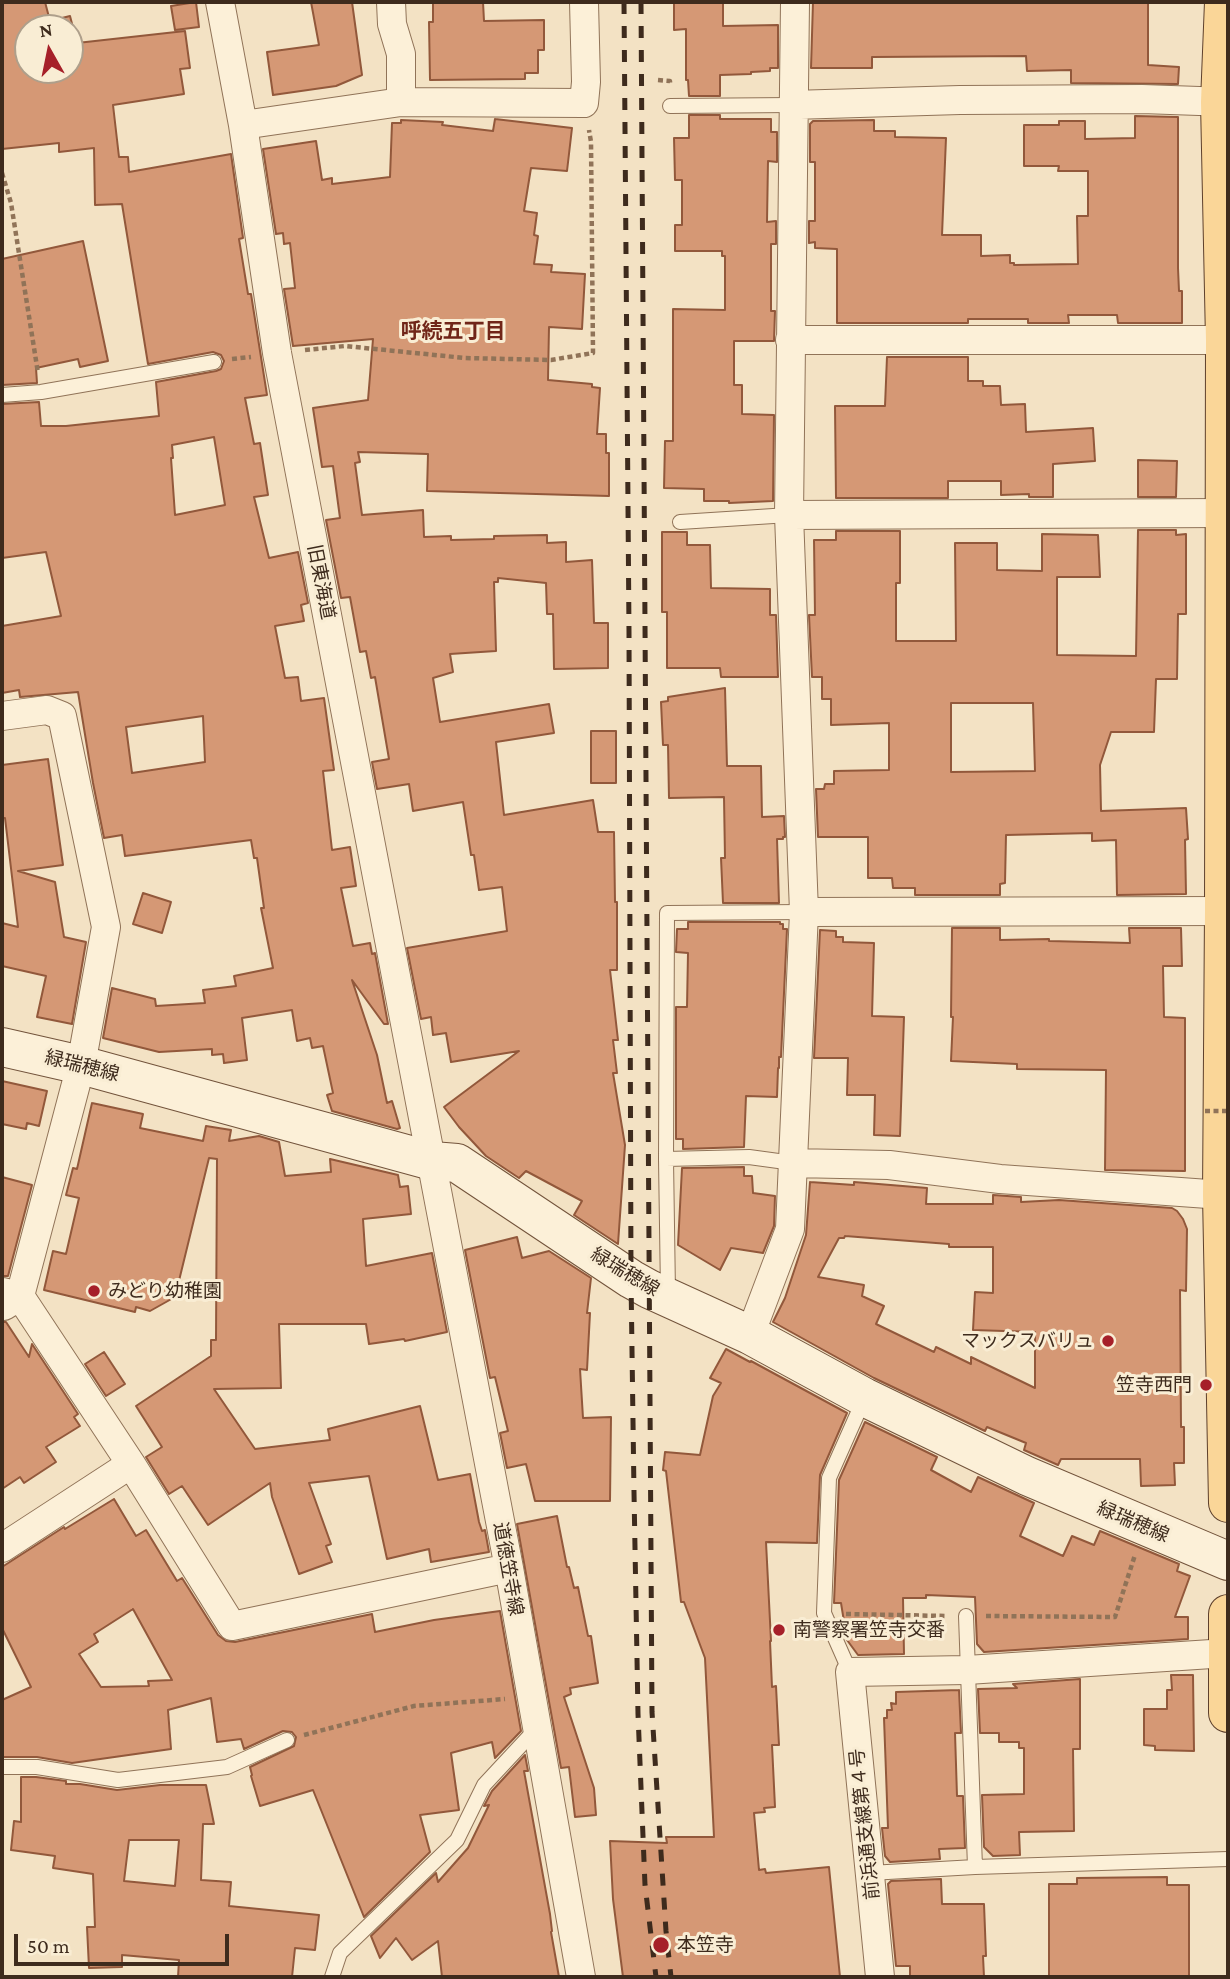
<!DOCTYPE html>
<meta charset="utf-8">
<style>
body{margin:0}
#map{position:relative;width:1230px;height:1979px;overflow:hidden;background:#f3e2c4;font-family:"Crimson Pro",serif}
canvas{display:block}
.frame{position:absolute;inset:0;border:4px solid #3e2b1d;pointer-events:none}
.north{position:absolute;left:14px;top:14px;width:70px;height:70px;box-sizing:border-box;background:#f9edd4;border:2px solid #ae9f8b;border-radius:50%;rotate:351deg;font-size:19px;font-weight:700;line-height:28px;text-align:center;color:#3e2b1d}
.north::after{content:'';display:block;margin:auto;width:24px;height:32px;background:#a62029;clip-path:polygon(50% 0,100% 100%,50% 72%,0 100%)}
.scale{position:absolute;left:14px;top:1934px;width:215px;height:32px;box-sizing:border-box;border:4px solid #3e2b1d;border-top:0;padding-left:9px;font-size:21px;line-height:24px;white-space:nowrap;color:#3e2b1d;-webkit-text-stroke:5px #f9edd4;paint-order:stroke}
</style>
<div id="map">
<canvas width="1230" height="1979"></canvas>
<div class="frame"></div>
<div class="north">N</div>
<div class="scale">50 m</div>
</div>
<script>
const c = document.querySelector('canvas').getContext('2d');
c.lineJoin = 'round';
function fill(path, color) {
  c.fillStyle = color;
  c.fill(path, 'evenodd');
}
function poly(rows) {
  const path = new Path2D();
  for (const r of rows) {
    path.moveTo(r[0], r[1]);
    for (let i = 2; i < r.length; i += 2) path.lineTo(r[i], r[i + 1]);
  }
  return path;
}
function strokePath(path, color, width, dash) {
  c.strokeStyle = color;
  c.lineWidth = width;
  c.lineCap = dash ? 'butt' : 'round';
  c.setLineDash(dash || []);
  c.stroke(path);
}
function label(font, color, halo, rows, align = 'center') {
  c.font = font + ' "Crimson Pro","Noto Sans JP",serif';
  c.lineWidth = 6;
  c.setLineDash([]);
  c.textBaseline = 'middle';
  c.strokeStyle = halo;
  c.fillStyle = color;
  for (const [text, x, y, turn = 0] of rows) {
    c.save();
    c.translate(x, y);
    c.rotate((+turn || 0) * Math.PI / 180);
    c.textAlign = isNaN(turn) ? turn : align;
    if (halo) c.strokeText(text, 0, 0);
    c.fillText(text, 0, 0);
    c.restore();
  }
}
const building = poly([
 [2,2,45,2,50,21,70,16,77,43,185,31,190,68,180,69,184,94,113,105,119,157,128,157,129,172,231,154,243,238,239,239,248,294,251,294,267,395,245,398,254,444,260,443,268,495,254,497,269,558,298,552,308,603,301,605,304,621,275,626,285,678,298,677,301,701,324,698,334,770,323,771,332,850,350,847,356,886,341,888,353,946,370,943,372,954,375,953,388,1024,384,1024,352,980,377,1055,387,1103,392,1101,400,1128,397,1129,332,1111,327,1095,333,1093,323,1046,312,1048,310,1038,297,1041,292,1010,242,1018,247,1060,224,1063,223,1054,212,1055,212,1049,159,1052,103,1038,112,988,155,999,156,1006,205,1003,203,990,236,986,234,976,273,968,261,908,264,908,257,858,254,858,251,840,125,856,122,835,104,838,93,783,78,692,20,697,19,690,2,693,2,626,61,616,46,552,2,558,2,404,39,402,41,426,66,426,159,416,156,382,216,371,221,369,224,361,221,355,213,352,148,364,122,204,95,205,94,148,59,152,59,143,2,149,2,2],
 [28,28,70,28,70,70,28,70,28,28],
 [214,437,225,505,175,515,171,458,173,458,172,445,214,437],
 [203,716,205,762,132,773,126,727,203,716],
 [196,2,199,27,175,30,171,6,196,2],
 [311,2,352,2,362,75,336,86,273,95,267,52,319,45,311,2],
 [433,2,483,2,484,21,544,20,544,50,538,50,538,73,525,73,525,79,430,80,429,22,433,22,433,2],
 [674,2,723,2,723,26,778,25,778,68,770,68,770,71,751,72,751,74,720,75,720,96,689,96,688,80,686,80,686,29,674,30,674,2],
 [813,2,1148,2,1148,65,1179,67,1178,84,1071,83,1071,70,1027,71,1026,56,872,57,872,68,811,68,813,2],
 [689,115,720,115,720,119,771,119,771,132,777,132,777,162,768,161,767,222,776,221,776,244,771,244,771,311,775,311,774,341,734,341,734,385,742,385,742,414,774,415,773,501,729,503,729,501,704,501,704,489,664,488,665,441,673,441,673,309,725,310,725,256,722,256,722,251,675,251,675,225,682,225,682,180,675,180,674,138,689,138,689,115],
 [1135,116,1178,117,1178,268,1179,291,1182,291,1182,323,1118,323,1117,315,1068,315,1069,323,1028,323,1028,319,968,319,968,323,837,323,837,249,815,248,815,242,809,243,809,221,815,221,815,162,810,162,810,124,813,121,874,120,874,131,895,131,895,137,946,138,942,235,981,235,981,256,1010,255,1010,263,1014,263,1014,265,1078,264,1077,216,1088,216,1088,171,1058,171,1059,166,1024,166,1024,125,1059,125,1059,121,1085,121,1085,139,1135,138,1135,116],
 [495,119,572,128,567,171,531,168,524,211,537,213,534,235,538,236,534,264,552,265,551,272,585,274,582,329,549,327,548,380,592,384,592,387,600,388,597,434,606,434,606,453,609,453,609,496,427,491,428,454,358,452,360,462,355,463,362,515,423,510,424,537,451,536,451,540,494,539,494,536,547,535,547,543,566,542,566,562,592,560,594,623,608,623,608,668,554,669,553,614,547,614,546,583,498,578,498,582,494,582,496,651,450,654,453,672,433,678,440,722,549,704,554,733,496,742,504,815,593,800,598,832,614,832,615,902,617,902,617,970,610,970,618,1040,613,1040,617,1073,613,1073,625,1145,618,1244,574,1215,582,1201,526,1171,519,1178,486,1156,459,1127,444,1107,519,1051,451,1062,446,1033,433,1035,431,1017,421,1019,407,948,507,931,502,887,479,890,474,855,471,855,463,802,413,811,409,784,377,789,372,762,389,759,375,677,371,678,366,651,360,652,350,597,341,598,326,520,340,518,333,466,322,467,313,408,368,400,373,339,293,346,284,289,295,288,290,243,284,244,283,233,276,234,263,149,316,141,322,180,332,178,332,184,390,177,392,123,401,123,401,120,443,122,442,125,493,131,495,119],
 [83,241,108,361,80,367,78,359,36,368,37,383,2,385,2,259,83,241],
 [887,357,968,357,968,381,983,381,983,386,1000,386,1001,405,1025,404,1026,432,1093,428,1095,461,1053,464,1053,497,1029,497,1029,494,1001,495,1001,481,948,481,948,498,836,498,835,406,885,406,887,357],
 [1138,460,1177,461,1176,497,1138,497,1138,460],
 [1138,530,1176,530,1176,535,1186,534,1186,614,1178,614,1177,679,1156,679,1154,732,1111,732,1100,765,1101,811,1186,808,1188,839,1185,840,1186,894,1117,895,1116,840,1092,841,1092,833,1006,835,1005,883,1000,884,1000,895,915,895,915,888,893,888,892,878,868,878,868,837,818,837,816,789,824,789,825,784,834,784,834,771,889,770,889,723,831,725,831,699,822,699,822,677,812,677,809,615,815,615,814,540,836,540,836,531,900,531,900,583,896,583,896,641,956,641,955,543,997,543,997,570,1042,571,1042,534,1098,535,1100,577,1057,577,1057,655,1136,656,1138,530],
 [951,703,1033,703,1035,771,951,772,951,703],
 [662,532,687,532,687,545,710,545,711,588,770,589,770,615,776,615,778,677,721,677,720,668,667,668,667,612,662,612,662,532],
 [725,688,727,766,761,766,762,817,784,816,785,837,783,837,783,839,777,839,779,903,723,903,721,858,725,858,724,797,669,798,668,745,663,745,661,702,668,701,668,697,725,688],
 [591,731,616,731,616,783,591,783,591,731],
 [48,759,63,865,18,871,55,882,64,937,86,942,72,1024,37,1017,46,976,2,966,2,923,18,927,5,818,2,818,2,765,48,759],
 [143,893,171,902,162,933,133,924,143,893],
 [688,922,780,922,780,924,783,924,783,929,787,929,781,1057,779,1057,779,1068,778,1068,777,1097,746,1096,744,1147,683,1149,683,1139,676,1139,676,1007,687,1007,688,953,676,952,677,929,688,929,688,922],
 [952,928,1000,928,1000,940,1049,939,1049,941,1130,943,1129,928,1181,928,1182,966,1163,966,1164,1017,1185,1018,1185,1171,1105,1170,1106,1070,1017,1069,1017,1064,951,1061,953,1017,951,1017,952,928],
 [820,930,836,931,836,937,843,937,843,942,874,943,872,1016,904,1017,900,1136,874,1135,875,1095,847,1095,848,1058,814,1058,820,930],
 [2,1081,47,1091,39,1126,27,1123,26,1129,2,1124,2,1081],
 [92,1103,143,1114,140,1128,203,1141,206,1126,231,1130,229,1141,259,1136,279,1142,285,1176,331,1172,330,1159,398,1175,400,1187,408,1186,411,1214,363,1219,366,1266,432,1253,447,1332,405,1341,404,1339,369,1344,366,1324,279,1324,281,1388,214,1389,255,1449,330,1440,328,1429,420,1406,438,1480,470,1474,479,1522,482,1531,485,1530,489,1552,431,1562,429,1549,387,1559,369,1476,309,1483,331,1544,326,1546,332,1562,299,1574,272,1497,270,1483,208,1525,182,1486,169,1494,146,1457,162,1447,136,1406,211,1356,211,1340,216,1340,217,1159,209,1158,175,1297,150,1311,136,1307,135,1312,44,1290,53,1251,66,1254,79,1198,66,1195,73,1168,77,1169,92,1103],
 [744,1167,744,1176,752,1176,753,1193,775,1196,774,1226,763,1253,731,1248,720,1270,678,1245,682,1168,744,1167],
 [2,1177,32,1185,8,1276,2,1276,2,1177],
 [810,1182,854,1185,854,1182,927,1188,926,1204,993,1204,993,1195,1021,1197,1021,1202,1059,1200,1172,1208,1177,1211,1183,1219,1187,1229,1186,1291,1180,1290,1181,1427,1184,1427,1184,1463,1174,1463,1175,1485,1141,1486,1140,1459,1061,1459,1058,1465,1024,1450,1026,1443,987,1427,985,1431,874,1378,773,1322,785,1298,806,1235,810,1182],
 [845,1236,949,1244,949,1247,993,1247,993,1293,975,1292,973,1330,1035,1332,1035,1388,971,1357,971,1364,936,1347,934,1352,876,1324,884,1306,862,1296,864,1285,818,1277,839,1238,844,1238,845,1236],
 [517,1237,522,1258,549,1251,591,1278,587,1313,590,1313,587,1370,580,1369,583,1418,611,1417,610,1501,535,1501,526,1464,507,1468,500,1433,508,1431,495,1377,490,1378,465,1250,517,1237],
 [2,1322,6,1322,29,1357,32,1344,78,1414,74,1417,80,1426,46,1447,56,1462,24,1483,20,1477,2,1489,2,1322],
 [726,1349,750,1362,751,1361,847,1413,820,1475,817,1543,766,1542,771,1641,770,1641,772,1687,776,1686,779,1745,772,1745,775,1807,764,1808,765,1812,754,1813,759,1870,765,1869,766,1873,829,1867,840,1977,623,1977,613,1899,610,1841,667,1843,666,1837,714,1837,705,1658,684,1602,681,1602,666,1471,663,1470,665,1452,700,1455,713,1396,721,1383,710,1378,726,1349],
 [104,1352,125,1384,106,1396,85,1364,104,1352],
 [865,1422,937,1457,931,1470,971,1492,978,1477,1034,1503,1020,1536,1063,1556,1072,1536,1094,1545,1100,1531,1179,1564,1177,1571,1190,1576,1175,1617,1188,1617,1188,1639,984,1652,977,1644,975,1597,926,1595,926,1598,903,1598,904,1654,858,1655,847,1640,841,1603,834,1603,839,1480,865,1422],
 [114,1499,136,1536,146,1530,177,1581,182,1578,218,1635,226,1641,235,1642,372,1614,375,1632,434,1620,500,1611,521,1731,495,1758,492,1742,451,1753,459,1810,420,1815,430,1852,364,1917,313,1790,260,1806,251,1776,252,1775,250,1767,294,1746,296,1737,292,1732,283,1731,244,1749,241,1739,217,1742,211,1698,168,1710,171,1749,72,1763,37,1757,2,1757,2,1700,31,1687,2,1628,2,1567,64,1527,65,1529,114,1499],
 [133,1609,172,1680,148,1681,149,1686,101,1687,79,1654,98,1642,94,1634,133,1609],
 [557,1516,567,1567,569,1567,574,1588,578,1587,588,1636,591,1636,598,1683,570,1688,571,1694,564,1697,594,1788,596,1815,575,1817,569,1767,561,1768,517,1524,557,1516],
 [1171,1675,1193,1675,1194,1751,1155,1750,1155,1746,1144,1745,1144,1709,1167,1709,1167,1690,1172,1690,1171,1675],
 [1080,1679,1080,1749,1073,1749,1074,1831,1019,1832,1020,1855,993,1856,984,1847,982,1795,1024,1794,1024,1748,1019,1748,1019,1742,999,1742,999,1733,980,1733,978,1689,1017,1688,1013,1684,1080,1679],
 [959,1690,961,1733,955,1733,957,1796,963,1796,965,1848,939,1849,940,1859,890,1862,885,1856,882,1828,888,1828,884,1718,887,1718,887,1710,892,1710,891,1703,896,1704,896,1692,959,1690],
 [525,1755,528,1771,524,1771,550,1914,552,1931,551,1932,559,1977,442,1977,438,1941,412,1960,396,1938,380,1958,371,1936,436,1873,438,1882,468,1848,489,1805,484,1806,492,1791,525,1755],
 [21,1777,36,1777,66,1781,66,1784,80,1784,117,1790,160,1785,206,1785,214,1824,203,1824,201,1880,231,1882,229,1906,319,1915,315,1950,295,1948,292,1977,178,1977,179,1960,122,1955,122,1967,89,1968,87,1927,95,1927,93,1874,53,1868,55,1856,11,1850,14,1821,21,1822,21,1777],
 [129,1840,179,1840,175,1886,124,1881,129,1840],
 [1167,1877,1167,1885,1189,1885,1189,1977,1049,1977,1049,1884,1077,1884,1077,1878,1167,1877],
 [941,1879,942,1904,984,1904,986,1956,983,1956,984,1977,910,1977,910,1966,896,1966,888,1884,891,1881,941,1879]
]);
const path = poly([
 [658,80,670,81,670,85],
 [2,173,11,203,38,373],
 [305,350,345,346,465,358,551,360,593,353,591,142,589,130],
 [232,359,251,357],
 [846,1614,946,1616],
 [986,1616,1115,1617,1135,1555],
 [304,1735,414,1706,505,1699]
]);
const service = poly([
 [670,106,792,105],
 [2,395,41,392,214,362],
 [680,522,789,515],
 [666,1159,749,1157,793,1163],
 [668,1293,666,1159,667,913,804,912],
 [966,1616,975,1867],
 [850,1672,824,1613,829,1478,864,1399],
 [2,1767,37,1767,118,1780,227,1767,287,1740],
 [870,1873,975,1867,1228,1859],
 [332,1977,340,1953,457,1840,484,1785,537,1728]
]);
const minor = poly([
 [220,2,243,125,277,353,509,1568,581,1977],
 [391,2,392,24,401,54,401,102,584,103,586,82,584,2],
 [792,105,960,100,1142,99,1228,102],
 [243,125,401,102],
 [790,340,1225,340],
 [789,515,1224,513],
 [2,716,47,710,62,716,106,927,81,1065,20,1296,4,1306],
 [804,912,1224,911],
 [793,1163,889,1165,1000,1179,1222,1195],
 [2,1292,20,1296,131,1464,232,1626,509,1568],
 [750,1335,790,1229,804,912,789,515,795,2],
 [2,1548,131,1464],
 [880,1977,850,1672,967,1670,1227,1653]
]);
const secondary = poly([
 [2,1047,81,1065,432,1161,457,1163,631,1279,649,1289,750,1335,864,1397,1027,1476,1228,1561]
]);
const primary = poly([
 [1224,2,1220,102,1225,340,1224,911,1222,1195,1228,1503],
 [1228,1614,1228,1713]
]);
const rail = poly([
 [624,2,629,632,631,1279,634,1492,638,1714,645,1885,656,1977],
 [641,2,652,1712,666,1931,671,1977]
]);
const pathBridge = poly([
 [1205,1111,1228,1111]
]);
const markers = [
 [94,1291,7,"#a62029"],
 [1108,1341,7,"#a62029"],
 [1206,1385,7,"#a62029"],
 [779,1630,7,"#a62029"],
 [661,1945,9,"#a62029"]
];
const streetNames = [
 ["旧東海道",321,582,79],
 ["緑瑞穂線",82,1066,14],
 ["緑瑞穂線",625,1272,31],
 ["緑瑞穂線",1133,1522,23],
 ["道徳笠寺線",508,1569,80],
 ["前浜通支線第４号",865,1824,-96]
];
const poiNames = [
 ["みどり幼稚園",108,1291],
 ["マックスバリュ",1094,1341,"right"],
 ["笠寺西門",1192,1385,"right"],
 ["南警察署笠寺交番",793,1630],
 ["本笠寺",677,1945]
];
const neighbourhoodNames = [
 ["呼続五丁目",453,332]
];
fill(building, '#d59875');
strokePath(building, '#92583b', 2);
strokePath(service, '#907358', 16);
strokePath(minor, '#907358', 30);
strokePath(secondary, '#72533b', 40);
strokePath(primary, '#5e402c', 40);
strokePath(path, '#907358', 4.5, [5, 3.5]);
strokePath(service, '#fcf0d8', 14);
strokePath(minor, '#fcf0d8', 28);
strokePath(secondary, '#fcf0d8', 38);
strokePath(primary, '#fad698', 38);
strokePath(rail, '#3e2b1d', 5, [12, 12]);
strokePath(pathBridge, '#907358', 4.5, [5, 3.5]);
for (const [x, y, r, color] of markers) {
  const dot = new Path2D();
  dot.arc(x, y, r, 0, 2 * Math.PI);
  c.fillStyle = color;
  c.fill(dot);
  strokePath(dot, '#f9edd4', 2.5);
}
label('19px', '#3e2b1d', '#f9edd4', streetNames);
label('19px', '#3e2b1d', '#f9edd4', poiNames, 'left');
label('bold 21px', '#702518', '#f9edd4', neighbourhoodNames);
</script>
